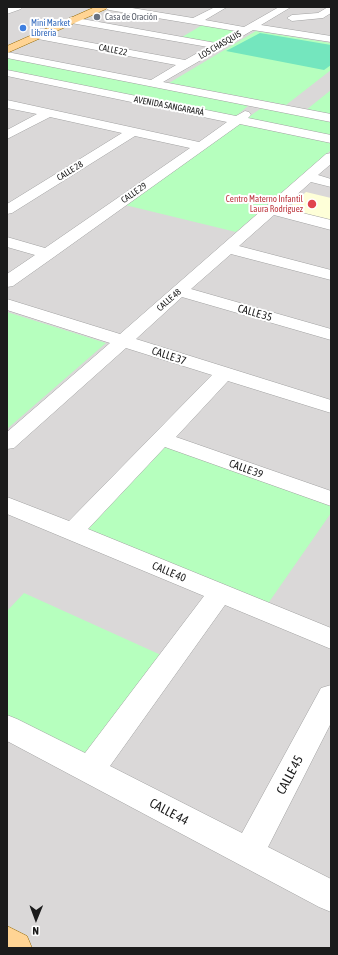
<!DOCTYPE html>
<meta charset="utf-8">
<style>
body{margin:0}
#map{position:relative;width:338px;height:955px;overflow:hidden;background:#eeeae0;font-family:"Asap Condensed",sans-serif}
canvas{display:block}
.frame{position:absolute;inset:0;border:8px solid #1b1b1b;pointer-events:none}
.north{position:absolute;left:16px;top:899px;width:40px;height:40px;-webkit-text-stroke:3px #fff;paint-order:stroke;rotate:181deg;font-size:11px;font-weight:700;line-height:16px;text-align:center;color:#1b1b1b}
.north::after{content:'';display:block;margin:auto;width:14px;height:18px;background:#1b1b1b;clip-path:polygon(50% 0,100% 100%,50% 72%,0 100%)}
</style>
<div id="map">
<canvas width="338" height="955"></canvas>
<div class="frame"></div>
<div class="north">N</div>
</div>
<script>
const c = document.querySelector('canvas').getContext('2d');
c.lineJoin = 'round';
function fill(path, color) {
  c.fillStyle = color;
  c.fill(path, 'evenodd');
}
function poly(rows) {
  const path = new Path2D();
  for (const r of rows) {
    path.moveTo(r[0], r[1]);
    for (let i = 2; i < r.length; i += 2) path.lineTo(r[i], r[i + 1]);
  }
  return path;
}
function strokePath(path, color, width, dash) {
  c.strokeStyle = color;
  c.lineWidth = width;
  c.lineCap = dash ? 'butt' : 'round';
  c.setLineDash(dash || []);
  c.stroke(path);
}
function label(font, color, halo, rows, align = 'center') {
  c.font = font + ' "Asap Condensed",sans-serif';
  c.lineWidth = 4;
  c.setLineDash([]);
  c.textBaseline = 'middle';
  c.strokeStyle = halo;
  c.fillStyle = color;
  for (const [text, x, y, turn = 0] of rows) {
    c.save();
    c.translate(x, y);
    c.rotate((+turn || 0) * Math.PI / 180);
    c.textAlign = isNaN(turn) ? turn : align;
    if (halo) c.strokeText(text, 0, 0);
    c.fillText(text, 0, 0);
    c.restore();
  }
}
const residential = poly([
 [7,7,331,7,331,948,7,948]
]);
const education = poly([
 [306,192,331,198,331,221,286,210]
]);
const park = poly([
 [204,24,239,30,214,43,182,37],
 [256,31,331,43,331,70,286,105,169,83],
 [7,57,249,105,235,117,7,71],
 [331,90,331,115,306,110],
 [263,107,331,121,331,137,244,120],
 [241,123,331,142,331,150,236,232,125,205],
 [7,312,106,343,7,429],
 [164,445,331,506,331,513,267,605,83,529],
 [24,593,161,655,84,757,7,717,7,611]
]);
const pitch = poly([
 [260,33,331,45,331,65,324,70,226,51]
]);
const minor = poly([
 [9,7,23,7,21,9,7,14,7,8,9,7],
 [104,7,126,7,193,18,215,7,227,7,205,20,244,27,279,7,291,7,261,25,331,36,331,42,253,30,163,82,331,114,331,122,7,58,7,52,151,80,176,65,38,39,33,36,38,33,185,60,208,47,71,23,66,20,71,17,216,43,236,31,109,10,104,7],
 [328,7,331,7,331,13,323,18,292,21,287,18,292,15,318,13,328,7],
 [7,70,236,116,245,111,249,112,251,115,248,118,331,135,331,143,240,124,54,257,13,286,7,287,7,274,35,255,7,247,7,237,45,248,190,148,135,136,12,213,7,214,7,204,122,133,50,117,7,139,7,130,37,114,7,108,7,100,199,142,227,122,7,76,7,70],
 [331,153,331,164,318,175,331,179,331,187,311,182,282,208,331,220,331,230,274,215,239,246,331,270,331,280,231,254,191,289,331,329,331,340,182,297,136,339,331,400,331,413,228,381,176,437,331,491,331,506,165,447,88,529,331,628,331,649,225,605,110,766,242,833,321,688,331,685,331,723,268,847,331,879,331,912,319,907,7,741,7,715,17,719,85,753,204,596,7,514,7,497,69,521,212,375,126,348,14,448,7,449,7,432,110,343,7,310,7,299,120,334,326,154,331,153]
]);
const major = poly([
 [95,7,108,7,106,9,7,53,7,46,95,7],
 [7,926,27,936,32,948,7,948,7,926]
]);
const markers = [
 [97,17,4,"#6b7280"],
 [23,28,4,"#3f7fe0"],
 [312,204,5,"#e0444e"]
];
const farWorshipnames = [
 ["Casa de Oración",105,17]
];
const farShopnames = [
 ["Mini Market",31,23],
 ["Libreria",31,33]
];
const farStreetnames = [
 ["LOS CHASQUIS",220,45,-30],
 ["CALLE 22",113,50,11],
 ["AVENIDA SANGARARÁ",169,106,11],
 ["CALLE 28",70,171,-32],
 ["CALLE 29",134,193,-35],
 ["CALLE 48",169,300,-41]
];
const farHealthnames = [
 ["Centro Materno Infantil",303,199],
 ["Laura Rodríguez",303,209]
];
const streetNames = [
 ["CALLE 35",255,313,16],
 ["CALLE 37",169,356,18],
 ["CALLE 39",246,469,20],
 ["CALLE 40",169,572,23]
];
const nearStreetnames = [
 ["CALLE 45",290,775,-62],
 ["CALLE 44",169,812,28]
];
fill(residential, '#dad8d8');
fill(education, '#feffd8');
fill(park, '#b6ffbe');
fill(pitch, '#74e6be');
strokePath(minor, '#a2a2a2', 1);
strokePath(major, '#936700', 1);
fill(minor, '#fff');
fill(major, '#ffd494');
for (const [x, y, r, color] of markers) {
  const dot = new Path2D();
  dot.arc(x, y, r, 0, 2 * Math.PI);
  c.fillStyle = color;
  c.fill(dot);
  strokePath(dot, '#fff', 1.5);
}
label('9px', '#5b616d', '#fff', farWorshipnames, 'left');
label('9px', '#366cbe', '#fff', farShopnames, 'left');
label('9px', '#1b1b1b', '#fff', farStreetnames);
label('9px', '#be3a42', '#fff', farHealthnames, 'right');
label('11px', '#1b1b1b', '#fff', streetNames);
label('13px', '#1b1b1b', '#fff', nearStreetnames);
</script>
